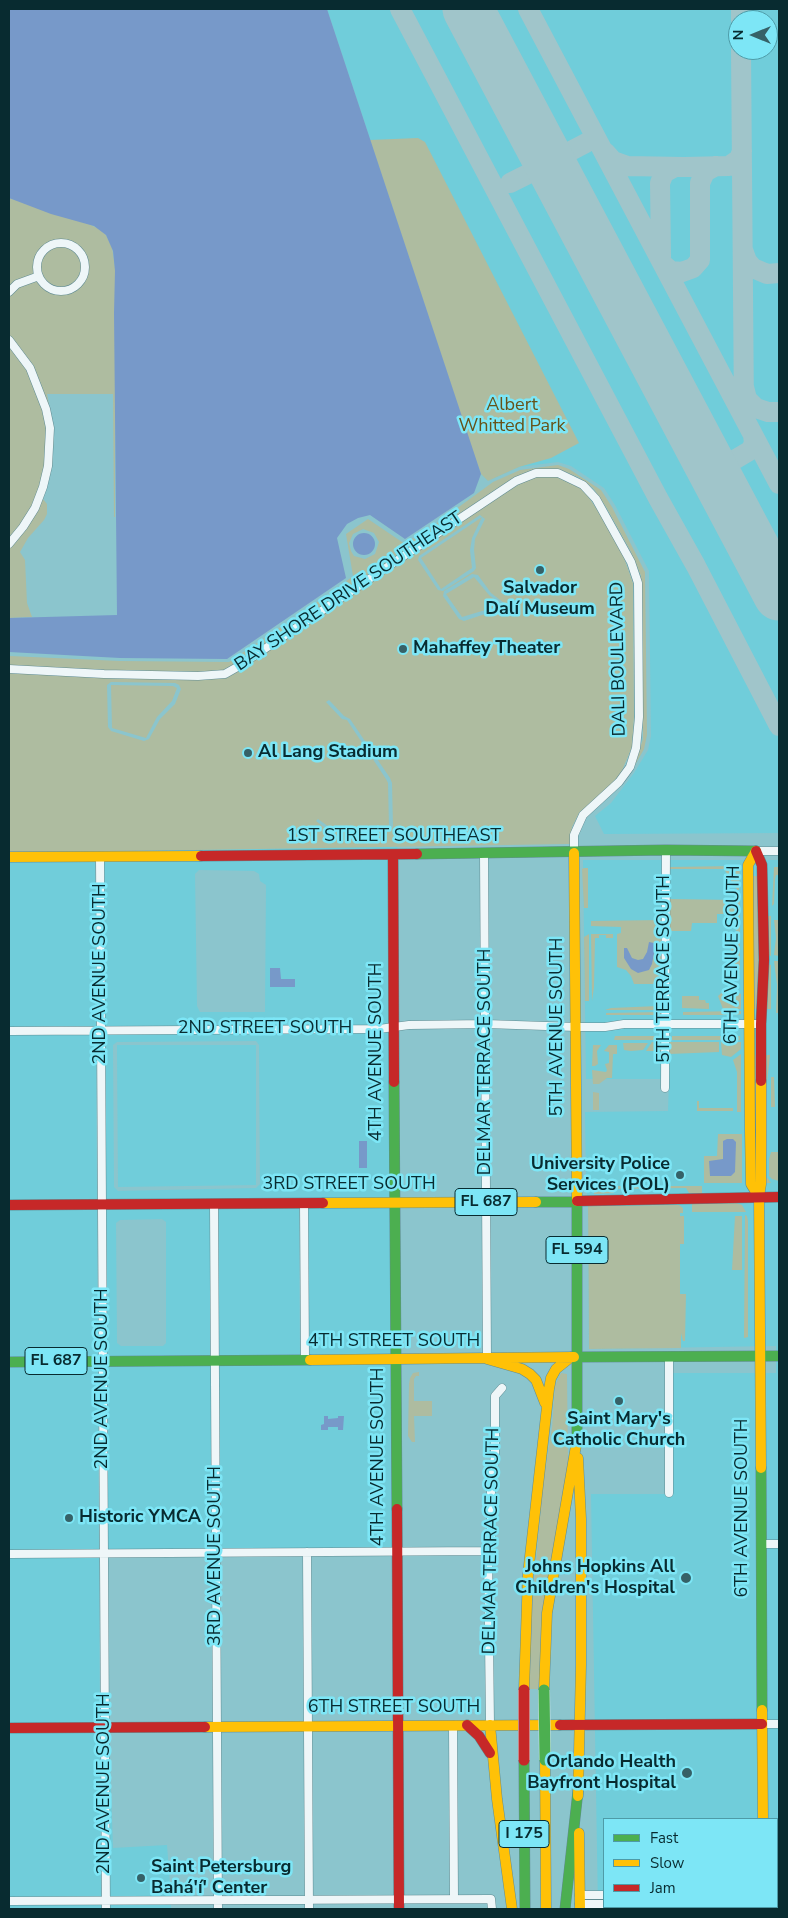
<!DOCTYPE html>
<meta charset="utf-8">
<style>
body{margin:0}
#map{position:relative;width:788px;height:1918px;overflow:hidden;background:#8bc5cd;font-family:"Nunito Sans",sans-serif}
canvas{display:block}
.frame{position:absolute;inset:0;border:10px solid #082b30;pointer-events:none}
.legend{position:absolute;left:603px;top:1818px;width:175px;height:90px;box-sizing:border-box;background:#7de6f6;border:1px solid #4e9ba7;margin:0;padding:6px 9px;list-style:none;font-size:15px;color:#082b30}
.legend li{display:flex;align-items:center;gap:10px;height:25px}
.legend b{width:25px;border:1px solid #4e9ba7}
.north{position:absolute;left:728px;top:10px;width:50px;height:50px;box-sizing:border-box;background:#7de6f6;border:1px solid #4e9ba7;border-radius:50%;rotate:270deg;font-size:14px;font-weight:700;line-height:20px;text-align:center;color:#082b30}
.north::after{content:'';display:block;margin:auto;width:18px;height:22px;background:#366167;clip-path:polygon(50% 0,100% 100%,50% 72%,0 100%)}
</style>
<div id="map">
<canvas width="788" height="1918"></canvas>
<div class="frame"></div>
<ul class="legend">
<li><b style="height:6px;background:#4caf50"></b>Fast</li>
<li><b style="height:6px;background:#ffc107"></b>Slow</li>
<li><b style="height:6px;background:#c62828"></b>Jam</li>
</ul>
<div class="north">N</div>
</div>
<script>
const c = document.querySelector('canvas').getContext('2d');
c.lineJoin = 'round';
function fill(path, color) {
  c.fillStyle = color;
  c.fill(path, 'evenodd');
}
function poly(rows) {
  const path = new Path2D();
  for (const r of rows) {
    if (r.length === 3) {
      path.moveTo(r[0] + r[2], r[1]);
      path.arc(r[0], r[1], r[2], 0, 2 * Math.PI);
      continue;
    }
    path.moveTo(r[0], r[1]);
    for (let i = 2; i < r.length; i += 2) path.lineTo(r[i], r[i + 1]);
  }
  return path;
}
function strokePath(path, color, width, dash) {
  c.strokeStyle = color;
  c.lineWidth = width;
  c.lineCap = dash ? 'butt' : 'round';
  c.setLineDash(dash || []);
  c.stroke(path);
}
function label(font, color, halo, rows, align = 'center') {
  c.font = font + ' "Nunito Sans",sans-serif';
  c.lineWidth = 5;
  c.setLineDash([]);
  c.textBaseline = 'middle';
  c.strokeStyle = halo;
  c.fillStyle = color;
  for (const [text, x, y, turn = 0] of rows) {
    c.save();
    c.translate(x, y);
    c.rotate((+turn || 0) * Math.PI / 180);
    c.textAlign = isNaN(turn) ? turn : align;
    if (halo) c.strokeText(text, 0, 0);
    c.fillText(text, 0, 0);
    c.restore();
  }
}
const built = poly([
 [327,9,779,9,779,833,604,834,595,816,611,803,634,773,648,750,651,736,649,571,615,505,604,488,571,466,558,462,519,467,488,481,481,474],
 [738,20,768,20,768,50,738,50],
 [397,846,398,851,9,853],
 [389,859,390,1025,105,1026,104,861],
 [199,870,254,871,259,874,260,881,266,885,265,1012,200,1012,197,1006,195,874],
 [583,860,779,860,779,1909,598,1909,591,1494,672,1494,673,1373,776,1373,776,1346,589,1349,588,1206,586,1183,585,1112,668,1111,669,1079,586,1079],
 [604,1819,777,1819,777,1907,604,1907],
 [9,861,95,861,96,1026,9,1027],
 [390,1032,391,1199,106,1200,105,1034],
 [256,1041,259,1045,260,1184,256,1188,118,1191,114,1187,113,1045,117,1042],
 [96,1034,97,1200,9,1201,9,1035],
 [117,1045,256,1045,256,1185,118,1187],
 [299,1207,300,1356,219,1357,219,1208],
 [308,1207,391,1207,392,1356,309,1356],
 [97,1208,98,1357,9,1358,9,1209],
 [106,1208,210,1208,210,1357,107,1357],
 [162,1219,166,1222,166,1343,163,1346,121,1346,117,1343,116,1223,120,1220],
 [211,1364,212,1549,108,1549,107,1365],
 [219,1364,392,1364,393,1548,221,1549],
 [98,1365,99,1550,9,1550,9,1366],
 [99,1557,100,1723,9,1724,9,1558],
 [100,1731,101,1897,9,1897,9,1732],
 [109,1731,113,1848,167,1845,171,1897,110,1897],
 [171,1904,171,1909,110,1909,110,1905],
 [9,1905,101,1905,101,1909,9,1909]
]);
const green = poly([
 [418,138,425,142,579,443,551,458,519,467,488,481,481,474,473,452,370,140],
 [9,198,89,224,101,230,106,235,112,247,115,267,115,517,114,517,113,394,47,394,54,432,52,467,43,499,47,504,47,514,44,520,28,538,20,552,25,560,27,603,32,617,9,618],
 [558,465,569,469,601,490,612,507,645,572,647,735,644,749,634,767,643,739,641,576,631,552,606,507,593,488,578,477,558,469,535,469,513,478,237,663,223,670,198,672,105,670,10,666,10,656,120,661,229,662,332,592,353,576,346,534,368,519,402,542,406,543,413,538,415,539,493,482,520,470],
 [363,529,374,533,379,542,375,554,365,559,354,556,351,551,349,543,353,534],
 [537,477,557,477,580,488,586,493,598,511,623,555,633,583,634,717,632,747,621,773,609,787,579,813,572,827,570,844,9,853,10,673,104,678,198,680,226,678,242,669,518,484],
 [480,515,485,519,475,539,474,550,476,568,474,571,443,591,438,590,418,560,419,556],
 [472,574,478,575,491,593,504,603,503,608,464,621,459,619,443,596,444,591],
 [111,682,175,683,179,685,181,689,175,704,160,719,149,739,144,741,111,731,108,727,107,685],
 [329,700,344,716,350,719,390,778,392,783,393,827,389,830,329,831,316,821,318,819,329,827,389,827,388,783,386,779,347,720,342,719,326,702],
 [482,517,472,538,470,550,472,568,441,589,421,558],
 [474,577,489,595,502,605,462,617,446,594],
 [111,685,173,686,177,688,172,701,157,717,146,738,112,728],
 [740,866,739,890,737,890,724,869,669,869,668,867],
 [774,867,779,867,779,875,776,875,775,879,774,904,772,906],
 [584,868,588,868,588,908,584,908,582,869],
 [751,876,757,876,757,902,760,918,761,966,756,1009,752,1009],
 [735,896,740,896,740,935,734,928,731,928,731,916,727,914,717,914,717,923,692,923,691,931,670,931,669,899,735,900],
 [767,916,771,916,771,956,767,955],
 [662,920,663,984,634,984,631,976,626,970,617,967,617,934,621,933,621,927,591,926,591,921],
 [774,920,779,920,779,956,774,955,776,938],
 [589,934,589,1001,585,1001,584,937],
 [591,934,613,934,613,938,606,938,606,935,599,935,599,938,595,938,594,987,592,1001],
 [733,942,740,942,740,975,731,975,731,946,733,945],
 [774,961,779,961,779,1013,776,1013,777,985],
 [767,964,771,965,771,1009,764,1009],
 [728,987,741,994,741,1009,723,1009,718,996],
 [682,996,699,996,699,1000,705,1000,706,1003,709,1003,709,1009,682,1008],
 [660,1002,663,1002,662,1010,605,1010,611,1008,659,1006],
 [741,1011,741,1014,737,1015,683,1015,683,1012],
 [662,1012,661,1015,606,1015,606,1013],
 [615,1036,664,1036,664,1040,614,1040],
 [672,1036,740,1036,740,1040,672,1040],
 [652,1042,662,1043,662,1051,646,1051],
 [669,1042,719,1042,719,1052,669,1054],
 [721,1042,741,1042,741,1049,731,1057,722,1055],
 [623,1043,648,1043,643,1050,631,1051,624,1050],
 [593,1045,601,1045,597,1051,598,1064,595,1066,592,1066],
 [609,1045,617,1045,617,1054,613,1054,612,1078,607,1078,599,1084,593,1084,592,1070,606,1072,607,1070,605,1064,609,1063,609,1052,604,1051],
 [741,1054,741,1112,737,1112,737,1072,733,1060],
 [753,1055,758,1055,756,1135,753,1117],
 [764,1055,770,1055,767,1083,767,1148,766,1162,766,1176,771,1183,765,1183],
 [771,1077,774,1077,775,1107,771,1107],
 [593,1092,599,1093,599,1110,593,1110],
 [697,1101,699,1101,699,1108,733,1108,733,1111,697,1111],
 [718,1134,742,1134,742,1183,704,1183,704,1156,717,1156],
 [771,1152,779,1152,779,1181,772,1179,769,1176,769,1159],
 [594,1186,702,1186,702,1193,689,1193,686,1188,614,1189,614,1193,594,1194],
 [692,1203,736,1203,742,1205,746,1212,692,1212],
 [679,1205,683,1208,683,1213,680,1213,680,1216,684,1216,684,1244,680,1244,680,1294,686,1294,685,1341,683,1341,681,1333,681,1348,589,1349,588,1206],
 [745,1215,747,1216,748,1221,748,1337,744,1338],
 [735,1216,742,1216,742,1270,732,1270],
 [419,1372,419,1376,416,1376,414,1379,414,1401,432,1401,432,1416,414,1416,415,1442,412,1442,408,1436,409,1384,410,1378,413,1373],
 [561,1373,567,1374,568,1463,538,1689,529,1689,529,1640,543,1484,552,1428,555,1386]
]);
const water = poly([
 [9,9,327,9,481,474,474,493,405,539,370,515,358,518,347,524,337,538,346,578,227,659,120,658,9,652,9,618,117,615,114,313,115,271,113,251,106,235,94,226,51,214,9,198],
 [364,544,11],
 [649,942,654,943,655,948,652,964,649,970,638,973,631,969,624,958,624,948,627,948,632,958,638,960,643,959,647,952],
 [270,968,280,968,281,979,295,979,295,987,270,987],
 [727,1139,733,1139,736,1142,735,1172,731,1176,710,1176,709,1161,723,1159,723,1141],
 [359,1141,367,1141,367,1168,359,1168],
 [324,1416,328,1416,328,1419,338,1418,338,1416,344,1416,343,1430,338,1430,338,1427,328,1427,328,1430,321,1430,321,1425,324,1424]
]);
const taxiway = poly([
 [400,9,658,498,696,566,779,726],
 [528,9,779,484],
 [741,9,741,20],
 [741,50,744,413],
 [542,149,543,161,534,171,547,169,556,175],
 [542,149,552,155,563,155,556,164,556,175],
 [605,152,613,161,627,166,684,167,729,166,739,159,742,151],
 [563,155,586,143],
 [510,183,534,171],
 [743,250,747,261,753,268,767,274,779,273],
 [661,257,660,183,664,173,675,167],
 [664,265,671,271,682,272,693,268,700,260,700,183,705,172,716,166],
 [744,387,747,399,756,408,768,412,779,412],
 [703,451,712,463,718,466,724,466,719,473,720,484],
 [724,466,751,450,754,443,753,435]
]);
const runway = poly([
 [468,9,779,595]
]);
const street = poly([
 [61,267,24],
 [9,292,17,284,39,276],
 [9,340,30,368,46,409,50,428,48,466,43,487,35,508,23,527,9,544],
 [9,669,104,674,198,676,225,674,239,666,516,481,536,473,558,473,583,485,596,499,631,562,638,583,639,717,636,748,630,767,619,782,583,815,574,835,574,853],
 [756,851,779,851],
 [484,854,487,1359],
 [100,857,106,1909],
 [9,1031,379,1029,409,1025,486,1024,576,1027,605,1027,624,1024,761,1024],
 [665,1088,666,850],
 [304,1203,305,1360],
 [214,1204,218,1909],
 [669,1357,669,1493],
 [761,1544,779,1544],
 [307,1552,309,1909],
 [9,1554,488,1551],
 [762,1724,779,1724],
 [453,1725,454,1899],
 [490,1725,488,1551,491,1536,491,1486,495,1455,495,1396,502,1388],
 [777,1892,779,1890],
 [579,1895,604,1895],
 [9,1901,491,1899,492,1909],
 [777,1901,779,1901],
 [579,1904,604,1904]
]);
const fast = poly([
 [417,854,666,850,756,851],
 [394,1082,397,1509],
 [536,1202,577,1202,577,1440],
 [578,1357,779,1356],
 [9,1362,310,1360],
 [761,1468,762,1710],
 [524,1760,525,1909],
 [763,1907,763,1909],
 [565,1909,578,1791]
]);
const slow = poly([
 [756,851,748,865,750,1131,751,1184,759,1197],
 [574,853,577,1201],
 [9,857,201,856],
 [323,1203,536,1202],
 [487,1359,522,1369,530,1374,536,1380,545,1403],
 [310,1360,574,1357],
 [578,1458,581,1519,581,1665,578,1796],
 [761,1468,759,1197,761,1184,761,1081],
 [524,1690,528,1574,549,1389,551,1378,556,1369,571,1357],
 [544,1690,547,1613,577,1440],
 [762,1710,763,1819],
 [490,1725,497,1799,512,1909],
 [205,1727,560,1725],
 [545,1760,546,1909],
 [579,1833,580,1909]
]);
const jam = poly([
 [756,851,762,865,764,960,761,1024,761,1081],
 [393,855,394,1082],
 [201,856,417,854],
 [577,1201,779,1197],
 [9,1205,323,1203],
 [397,1509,399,1909],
 [467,1725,479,1736,490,1753],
 [560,1725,762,1724],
 [9,1728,205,1727]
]);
const fastBridge = poly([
 [544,1690,545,1760]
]);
const jamBridge = poly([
 [524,1690,524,1760]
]);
const markers = [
 [540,570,5,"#366167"],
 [403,649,5,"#366167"],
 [248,753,5,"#366167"],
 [680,1175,5,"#366167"],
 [619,1401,5,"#366167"],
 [69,1518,5,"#366167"],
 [686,1578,6,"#366167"],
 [687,1773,6,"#366167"],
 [141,1878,5,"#366167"]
];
const shields = [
 [486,1202,62],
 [577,1250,62],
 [56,1361,62],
 [524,1834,50]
];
const shieldNames = [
 ["FL 687",486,1202],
 ["FL 594",577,1250],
 ["FL 687",56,1361],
 ["I 175",524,1834]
];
const parkNames = [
 ["Albert",512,406],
 ["Whitted Park",512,427]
];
const poiNames = [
 ["Salvador",540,589,"center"],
 ["Dalí Museum",540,610,"center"],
 ["Mahaffey Theater",413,649],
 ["Al Lang Stadium",258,753],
 ["University Police",670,1165,"right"],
 ["Services (POL)",670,1186,"right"],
 ["Saint Mary's",619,1420,"center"],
 ["Catholic Church",619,1441,"center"],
 ["Historic YMCA",79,1518],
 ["Johns Hopkins All",675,1568,"right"],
 ["Children's Hospital",675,1589,"right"],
 ["Orlando Health",676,1763,"right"],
 ["Bayfront Hospital",676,1784,"right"],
 ["Saint Petersburg",151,1868],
 ["Bahá'í' Center",151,1889]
];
const streetNames = [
 ["BAY SHORE DRIVE SOUTHEAST",349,592,-34],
 ["DALI BOULEVARD",619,659,-91],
 ["1ST STREET SOUTHEAST",394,837],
 ["6TH AVENUE SOUTH",733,955,-89],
 ["5TH TERRACE SOUTH",665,969,-90],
 ["2ND AVENUE SOUTH",101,974,-90],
 ["5TH AVENUE SOUTH",558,1027,-90],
 ["2ND STREET SOUTH",265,1029],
 ["4TH AVENUE SOUTH",377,1052,-90],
 ["DELMAR TERRACE SOUTH",486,1062,-90],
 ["3RD STREET SOUTH",349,1185],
 ["4TH STREET SOUTH",394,1342],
 ["2ND AVENUE SOUTH",103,1379,-90],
 ["4TH AVENUE SOUTH",379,1457,-90],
 ["6TH AVENUE SOUTH",743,1508,-90],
 ["DELMAR TERRACE SOUTH",492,1541,-89],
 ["3RD AVENUE SOUTH",216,1556,-90],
 ["6TH STREET SOUTH",394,1708],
 ["2ND AVENUE SOUTH",105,1784,-90]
];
fill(built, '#70cdda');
fill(green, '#aebca0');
fill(water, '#7799c9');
strokePath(taxiway, '#a0c5ca', 20);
strokePath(runway, '#a0c5ca', 51);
strokePath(street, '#618c92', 9);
strokePath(fast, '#618c92', 11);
strokePath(slow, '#618c92', 11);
strokePath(jam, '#618c92', 11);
strokePath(street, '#eef6f8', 8);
strokePath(fast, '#4caf50', 10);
strokePath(slow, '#ffc107', 10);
strokePath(jam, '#c62828', 10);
strokePath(fastBridge, '#cbe5e8', 12, []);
strokePath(jamBridge, '#cbe5e8', 12, []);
strokePath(fastBridge, '#4caf50', 11);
strokePath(jamBridge, '#c62828', 11);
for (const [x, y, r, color] of markers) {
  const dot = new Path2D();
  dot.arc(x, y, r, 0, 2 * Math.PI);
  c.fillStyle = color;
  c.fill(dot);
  strokePath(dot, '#7de6f6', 2);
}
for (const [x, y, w] of shields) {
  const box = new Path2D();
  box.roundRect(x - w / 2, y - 13.5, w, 27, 4);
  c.fillStyle = '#7de6f6';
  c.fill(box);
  strokePath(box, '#082b30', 1);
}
label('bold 16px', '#082b30', null, shieldNames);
label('18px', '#675218', '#7de6f6', parkNames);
label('bold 18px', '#082b30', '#7de6f6', poiNames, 'left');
label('18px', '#082b30', '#7de6f6', streetNames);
</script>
